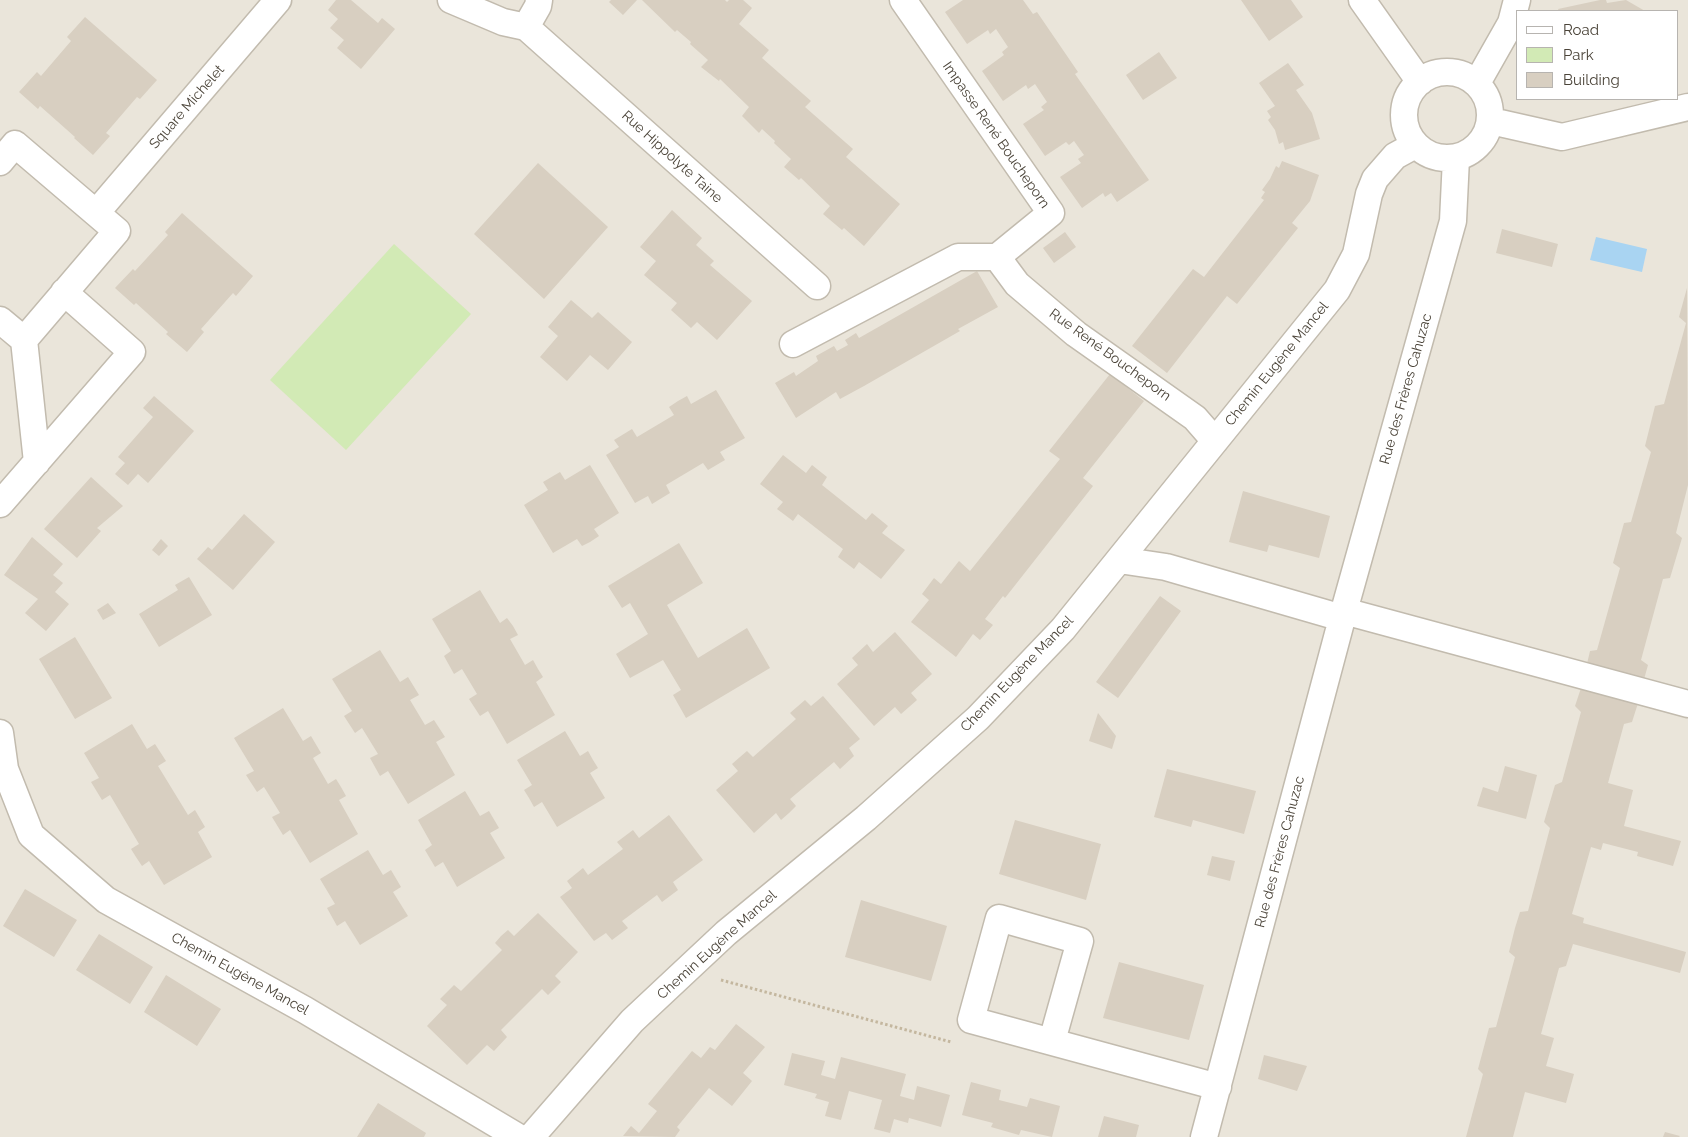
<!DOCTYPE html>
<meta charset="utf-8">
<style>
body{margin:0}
#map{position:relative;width:1688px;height:1137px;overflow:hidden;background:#f6f3ec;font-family:Raleway,sans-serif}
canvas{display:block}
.legend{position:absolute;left:1516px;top:10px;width:162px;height:90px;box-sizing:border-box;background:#fff;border:1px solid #b7b4b0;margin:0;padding:6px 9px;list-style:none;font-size:15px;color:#4b4439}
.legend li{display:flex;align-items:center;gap:10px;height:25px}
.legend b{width:25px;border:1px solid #b7b4b0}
</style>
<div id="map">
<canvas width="1688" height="1137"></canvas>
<ul class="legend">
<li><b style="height:6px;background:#fff"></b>Road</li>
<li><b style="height:14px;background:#d2eab5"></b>Park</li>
<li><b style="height:14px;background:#d8cfc1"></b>Building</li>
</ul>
</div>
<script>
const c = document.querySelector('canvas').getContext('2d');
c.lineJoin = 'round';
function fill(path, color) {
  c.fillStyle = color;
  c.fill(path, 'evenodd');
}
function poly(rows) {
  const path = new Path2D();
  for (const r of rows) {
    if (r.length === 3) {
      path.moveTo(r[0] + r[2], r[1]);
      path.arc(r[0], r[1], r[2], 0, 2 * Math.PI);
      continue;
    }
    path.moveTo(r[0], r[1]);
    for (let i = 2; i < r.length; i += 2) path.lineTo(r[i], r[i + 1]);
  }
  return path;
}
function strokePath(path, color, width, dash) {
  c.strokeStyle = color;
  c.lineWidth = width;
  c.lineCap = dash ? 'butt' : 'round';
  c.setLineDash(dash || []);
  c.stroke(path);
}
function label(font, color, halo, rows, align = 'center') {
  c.font = font + ' Raleway,sans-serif';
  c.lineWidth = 5;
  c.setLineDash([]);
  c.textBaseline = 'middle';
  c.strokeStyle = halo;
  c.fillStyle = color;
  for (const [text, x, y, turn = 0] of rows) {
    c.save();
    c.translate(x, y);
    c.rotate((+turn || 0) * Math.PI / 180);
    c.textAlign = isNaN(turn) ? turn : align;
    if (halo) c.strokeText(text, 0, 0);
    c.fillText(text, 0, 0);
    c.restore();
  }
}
const residential = poly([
 [0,0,1688,0,1688,1137,0,1137],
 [1517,11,1677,11,1677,99,1517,99]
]);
const green = poly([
 [394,244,471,314,346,450,270,380]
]);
const water = poly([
 [1596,237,1647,249,1642,272,1590,260]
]);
const building = poly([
 [336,0,351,0,378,23,382,18,395,29,361,69,337,48,344,40,330,28,338,19,328,10],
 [611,0,637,0,623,15,609,2],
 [642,0,725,0,727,2,729,0,743,0,752,8,739,24,769,50,762,58,811,101,805,107,853,149,846,157,900,204,864,246,844,228,842,230,823,214,830,206,801,178,799,180,784,167,791,159,774,143,775,141,762,129,759,133,742,116,749,107,720,79,719,81,701,67,708,60,690,44,691,42,677,30,675,32],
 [963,0,1023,0,1033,14,1037,12,1078,72,1075,74,1149,180,1117,202,1111,193,1105,197,1103,193,1082,208,1060,177,1081,163,1078,159,1084,155,1074,141,1069,145,1066,142,1045,156,1023,124,1044,110,1041,107,1047,102,1035,84,1028,89,1026,85,1003,101,982,71,1004,55,1002,52,1008,47,996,29,990,34,988,30,967,44,945,12],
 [1241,0,1291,0,1303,17,1269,41],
 [1600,0,1606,0,1607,3,1626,0,1645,11,1559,11,1558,9],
 [85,17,157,80,140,99,137,97,106,133,110,136,93,155,74,138,75,137,40,106,38,109,19,92,37,72,41,76,71,41,67,37],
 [1159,52,1177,78,1143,100,1126,75],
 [1288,63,1304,85,1296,90,1312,113,1320,139,1285,150,1283,142,1279,144,1275,130,1268,120,1271,117,1267,111,1275,106,1259,83],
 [1282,161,1319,175,1310,201,1292,223,1298,228,1237,304,1227,296,1167,373,1132,346,1193,269,1204,277,1264,200,1261,198,1265,192,1262,190,1270,179,1276,166,1279,168],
 [538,163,608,227,544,299,474,234],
 [672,210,702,238,696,245,714,261,710,265,752,301,717,340,697,322,691,328,671,310,677,303,644,275,656,261,640,247],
 [182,213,253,276,236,296,233,293,201,329,204,332,187,352,166,334,168,332,136,303,134,305,115,288,133,269,135,271,168,235,165,232],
 [1502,229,1558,244,1552,267,1496,253],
 [1065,232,1076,247,1054,263,1043,248],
 [977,271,998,307,958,329,960,331,864,386,840,399,836,392,796,418,775,383,794,372,796,376,818,361,816,356,834,346,837,351,848,345,845,340,856,333,859,338],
 [1687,288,1688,485,1676,533,1682,538,1670,578,1663,579,1641,660,1648,665,1643,683,1586,668,1590,651,1597,650,1620,568,1613,563,1624,523,1631,522,1651,452,1645,446,1655,406,1664,404,1686,323,1679,317],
 [571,300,592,318,598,312,632,342,608,370,590,355,567,381,540,357,558,336,548,327],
 [1110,374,1144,401,1083,478,1093,486,1005,598,1003,596,985,619,993,625,980,640,973,634,956,657,911,622,929,600,922,594,934,578,941,584,959,561,970,571,1060,459,1049,451],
 [716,390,745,438,720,452,725,460,708,470,703,463,666,485,670,493,652,504,648,496,635,503,606,455,619,447,614,440,632,429,637,437,674,415,669,407,678,401,687,396,691,404],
 [154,396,194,431,148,483,138,474,128,485,115,474,125,463,118,457,153,417,143,408],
 [783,455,806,473,812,465,827,477,822,485,866,520,872,513,888,526,882,533,905,550,881,579,859,562,854,569,838,557,843,549,798,514,793,521,777,509,783,502,760,484],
 [590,465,619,513,594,529,599,536,590,542,582,546,577,539,553,553,524,505,548,490,543,482,560,472,565,480],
 [91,477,123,506,97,528,101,531,77,558,44,529],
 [1243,491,1330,516,1319,558,1269,545,1267,552,1229,542],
 [244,514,275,542,233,590,197,559,208,547,212,550],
 [32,537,63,564,53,575,63,583,55,592,69,604,46,631,25,613,38,599,4,575],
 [161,539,168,546,159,556,152,550],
 [679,543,703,583,667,605,698,658,747,628,770,668,686,718,673,695,681,690,663,660,630,678,616,654,648,634,630,603,622,608,608,586],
 [189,577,212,615,159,647,139,614,178,590,175,585],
 [480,590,500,623,507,618,513,626,518,635,510,639,525,665,533,660,538,669,543,677,536,682,555,715,507,744,488,711,480,716,469,699,477,694,462,669,454,674,444,656,451,651,432,619],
 [1160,596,1181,611,1118,698,1096,682],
 [108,603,116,613,103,620,97,610],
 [895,632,932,674,911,693,917,700,901,714,895,707,874,726,837,684,858,665,852,658,867,644,873,652],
 [75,637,112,698,75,719,39,659],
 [380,650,400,682,408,677,419,695,410,700,425,725,434,720,445,737,436,742,455,775,408,804,388,771,380,776,370,758,378,754,362,728,355,733,344,716,352,711,332,679],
 [1582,685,1639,700,1632,722,1624,724,1608,783,1633,790,1624,826,1681,841,1673,866,1637,856,1638,852,1603,843,1601,850,1591,847,1572,914,1584,918,1583,923,1686,952,1680,973,1573,944,1566,966,1559,968,1541,1034,1554,1038,1546,1066,1574,1074,1566,1103,1525,1092,1513,1137,1466,1137,1483,1074,1478,1069,1489,1028,1496,1027,1515,957,1509,952,1515,928,1520,912,1528,911,1550,828,1544,822,1555,785,1562,782,1581,712,1575,706],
 [823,696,860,739,849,748,854,756,840,769,834,762,790,799,796,806,789,813,781,820,776,813,754,833,716,790,738,771,732,764,740,757,747,751,753,757,796,719,790,713,805,700,811,706],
 [283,708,303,741,311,736,321,753,313,758,328,784,336,779,341,787,346,796,339,800,358,834,310,863,290,830,283,835,272,817,280,813,264,787,257,792,246,775,254,771,234,738],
 [1098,713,1116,736,1112,749,1089,741],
 [132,724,147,749,155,744,166,761,158,766,188,815,195,810,205,827,198,832,212,857,164,885,149,861,142,866,136,857,131,849,139,844,110,795,102,800,91,782,99,778,84,753],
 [565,731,580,756,588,751,593,760,598,768,590,773,605,798,557,827,542,802,534,807,529,798,524,790,532,785,517,760],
 [1505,766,1537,775,1526,819,1477,806,1483,787,1498,792],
 [1167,769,1256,791,1244,834,1193,820,1191,827,1154,817],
 [465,791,480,816,489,811,499,828,490,833,505,858,457,887,443,862,435,867,425,850,432,845,418,820],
 [669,815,703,860,673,882,678,890,662,902,657,895,622,921,628,928,612,940,606,933,594,941,560,897,572,888,567,881,583,868,588,875,623,849,617,842,633,830,639,838],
 [1015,820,1101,844,1086,900,999,874],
 [368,850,383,875,391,870,401,887,393,892,408,916,360,945,345,921,337,926,327,908,335,904,320,879],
 [1212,856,1235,861,1230,881,1207,875],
 [25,889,77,920,54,957,3,926],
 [861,900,947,926,931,981,845,957],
 [538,913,578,952,555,976,561,982,548,995,542,989,501,1030,507,1037,494,1051,487,1045,467,1065,427,1026,447,1005,440,999,454,985,461,991,502,950,495,943,501,936,508,930,514,936],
 [99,934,153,967,130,1004,76,970],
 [1119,962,1204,985,1189,1040,1103,1018],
 [166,975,221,1009,197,1046,144,1012],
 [736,1024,765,1047,743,1073,752,1081,732,1106,709,1088,677,1127,680,1130,675,1137,623,1136,631,1126,639,1133,657,1111,648,1104,692,1051,701,1058,710,1047,715,1050],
 [792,1053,825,1061,821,1075,835,1079,841,1057,906,1074,900,1096,914,1100,917,1086,950,1095,941,1127,909,1118,908,1123,894,1119,890,1133,874,1129,882,1100,849,1091,841,1120,825,1116,829,1102,815,1098,817,1094,784,1085],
 [1264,1055,1307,1066,1297,1091,1258,1079],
 [971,1082,1001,1090,999,1100,1027,1107,1030,1098,1060,1106,1052,1137,1021,1130,1019,1135,991,1127,993,1123,962,1115],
 [378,1103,426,1133,424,1137,357,1137],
 [1104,1116,1139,1125,1136,1137,1098,1137],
 [1665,1132,1680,1136,1679,1137,1663,1137]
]);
const path = poly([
 [721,980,951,1042]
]);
const minor = poly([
 [451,0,503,22,526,27,817,286],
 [903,0,1051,213,997,257],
 [1362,0,1420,82],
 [526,27,538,6,539,0],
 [1447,115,43],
 [1477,83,1511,23,1517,0],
 [1491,121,1562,137,1688,107],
 [0,162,15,144,117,231,24,340,0,320],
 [96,213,278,0],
 [24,340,37,462],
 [793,344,958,257,997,257,1017,284,1076,334,1195,418,1215,441],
 [0,504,132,352,64,292],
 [1119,560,1166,567,1342,618],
 [1344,611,1688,704],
 [0,733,5,769,31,835,106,900,305,1010,518,1137],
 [1052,1041,1080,941,999,918,971,1020,1218,1087],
 [531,1137,632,1021,726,933,866,818,978,718,1063,629,1337,290,1356,254,1369,194,1375,179,1395,156,1415,145],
 [1204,1137,1344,611,1453,221,1456,158]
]);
const streetNames = [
 ["Square Michelet",187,107,-49],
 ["Impasse René Boucheporn",996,135,55],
 ["Rue Hippolyte Taine",672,157,42],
 ["Rue René Boucheporn",1110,355,36],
 ["Chemin Eugène Mancel",1277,364,-51],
 ["Rue des Frères Cahuzac",1406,389,-74],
 ["Chemin Eugène Mancel",1017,674,-46],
 ["Rue des Frères Cahuzac",1280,852,-75],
 ["Chemin Eugène Mancel",717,945,-42],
 ["Chemin Eugène Mancel",240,974,29]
];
fill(residential, '#eae5da');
fill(green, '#d2eab5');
fill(water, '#a9d4f2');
fill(building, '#d8cfc1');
strokePath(minor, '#c2bbae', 29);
strokePath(path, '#c4b79f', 3, [2.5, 2.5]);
strokePath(minor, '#fff', 26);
label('14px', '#4b4439', '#fff', streetNames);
</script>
